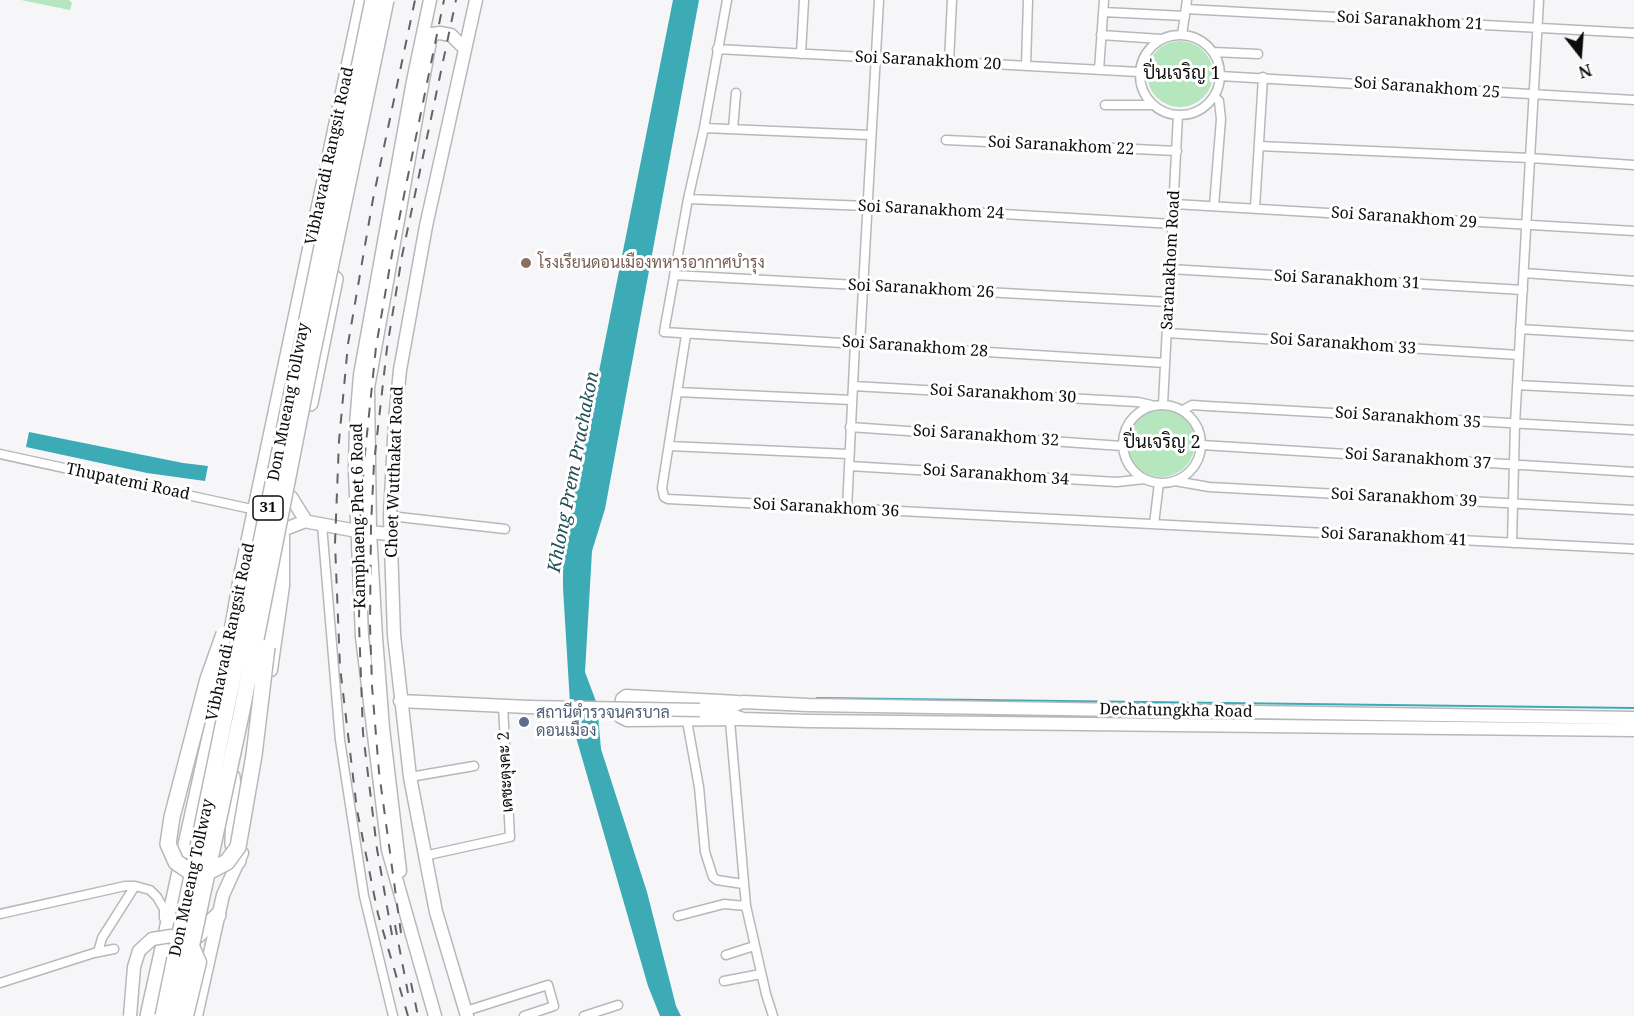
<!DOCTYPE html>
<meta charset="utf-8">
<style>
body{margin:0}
#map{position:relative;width:1634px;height:1016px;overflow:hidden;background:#f6f6f8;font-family:"Noto Serif",serif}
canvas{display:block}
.north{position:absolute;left:1550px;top:24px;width:60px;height:60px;-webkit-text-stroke:4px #fff;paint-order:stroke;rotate:163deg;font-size:16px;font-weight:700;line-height:24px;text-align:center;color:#0b0b0c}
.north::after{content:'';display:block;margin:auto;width:21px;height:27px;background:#0b0b0c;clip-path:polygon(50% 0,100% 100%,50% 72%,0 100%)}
</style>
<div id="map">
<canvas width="1634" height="1016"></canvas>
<div class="north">N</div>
</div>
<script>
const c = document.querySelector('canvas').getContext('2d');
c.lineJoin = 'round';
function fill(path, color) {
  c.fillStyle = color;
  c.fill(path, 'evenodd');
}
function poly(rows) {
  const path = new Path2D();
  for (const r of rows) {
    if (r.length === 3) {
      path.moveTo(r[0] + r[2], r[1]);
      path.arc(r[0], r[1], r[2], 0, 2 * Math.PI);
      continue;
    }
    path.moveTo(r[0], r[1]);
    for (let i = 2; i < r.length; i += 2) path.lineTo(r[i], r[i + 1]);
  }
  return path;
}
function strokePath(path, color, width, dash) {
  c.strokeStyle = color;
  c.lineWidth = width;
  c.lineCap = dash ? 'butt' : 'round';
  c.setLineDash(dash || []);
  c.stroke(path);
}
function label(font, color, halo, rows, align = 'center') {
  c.font = font + ' "Noto Serif",Sarabun,serif';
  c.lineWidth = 6;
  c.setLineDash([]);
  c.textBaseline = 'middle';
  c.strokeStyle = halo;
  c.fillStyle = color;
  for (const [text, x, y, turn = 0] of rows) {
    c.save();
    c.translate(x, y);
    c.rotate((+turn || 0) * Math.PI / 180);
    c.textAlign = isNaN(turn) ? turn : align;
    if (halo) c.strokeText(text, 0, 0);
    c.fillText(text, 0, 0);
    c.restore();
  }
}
const green = poly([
 [21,0,69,0,72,3,70,10],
 [1180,74,33],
 [1161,443,34]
]);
const water = poly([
 [673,0,699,0,605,509,592,551,585,672,597,704,601,749,647,892,676,1006,681,1016,660,1016,648,986,571,720,563,588,563,552],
 [29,432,183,463,208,466,205,481,147,473,26,447]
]);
const stream = poly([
 [817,698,1634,708]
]);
const street = poly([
 [727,0,704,128,688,199,664,332,1165,363],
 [1186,9,1634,33],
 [1103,12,1185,16],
 [1180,75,40],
 [1101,35,1161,39],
 [1182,35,1187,0],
 [717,49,1139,72],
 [1213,52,1258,54],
 [801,54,804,0],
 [949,62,952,0],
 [1026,66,1028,0],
 [1099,70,1104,0],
 [1220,76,1634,100],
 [1214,96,1219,101,1221,119,1214,206],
 [1105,105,1153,105],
 [704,128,870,135],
 [733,129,736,93],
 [946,140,1177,151],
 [1259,146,1530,158,1634,165],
 [688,199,867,206,1173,224],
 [1174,204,1634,231],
 [1255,208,1263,77],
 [1170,269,1523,290],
 [1524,273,1634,281],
 [674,275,1168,302],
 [1520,329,1634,336],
 [1167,333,1519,355],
 [686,335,662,488,664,497,668,499,1634,549],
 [860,343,879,0],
 [1517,385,1634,391],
 [853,386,1138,402,1151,405],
 [677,392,852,400],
 [1163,404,1178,115],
 [1162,444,39],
 [1183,410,1192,405,1207,406,1634,430],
 [850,427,1122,446],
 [1202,445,1634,472],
 [669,446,848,454],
 [0,454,256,510],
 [849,466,1117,482,1144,479],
 [1175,481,1209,487,1634,510],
 [847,509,855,343],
 [390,516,505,529],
 [1154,524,1159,483],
 [322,525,340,740,364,896,393,1016],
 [1512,543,1515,424,1539,0],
 [687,721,699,787,705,852,713,877,717,880,743,884],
 [730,721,746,906,766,994,773,1016],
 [410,777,474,766],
 [424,856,510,837,503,706],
 [0,914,125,886,135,886,150,890,157,897,164,909,164,918],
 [678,916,724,904,746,906],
 [98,952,102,938,135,886],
 [726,955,754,946],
 [724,981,761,974],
 [0,983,94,953,114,949],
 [466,1011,548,985,554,1006,524,1016],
 [584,1016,618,1005]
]);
const secondary = poly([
 [430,0,413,81,360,375,356,425,355,472,362,637,388,850,435,1016],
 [431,34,440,33,451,35,465,49],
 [291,497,306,521,309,522,357,531,390,534],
 [285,529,306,521],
 [271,670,283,586,283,536],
 [400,701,528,707],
 [738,702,626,696,622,699,621,717,627,720,739,719],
 [700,710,719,711,743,719,808,721,1634,730],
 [719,711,743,702,808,705,1634,718],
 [400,871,383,728,376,637,370,532,368,388,430,41],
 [196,1016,223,895,242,853],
 [467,1016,436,912,410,777,394,635,390,516,395,421,400,370,426,226,476,0]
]);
const highway = poly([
 [310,403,335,279],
 [267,647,278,562],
 [232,777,234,799,233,844,238,861],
 [198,935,218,915],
 [148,1016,227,660,242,574,363,0]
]);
const rail = poly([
 [395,925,408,993],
 [401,933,379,772,372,686,370,624,371,526,374,463,387,348,402,256,456,0],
 [392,935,377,849,363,733,359,623,360,526,364,463,376,347,392,254,444,0],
 [411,983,418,1016],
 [408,1016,378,914,357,810,340,667,335,543,339,441,348,344,373,199,415,0]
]);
const secondaryBridge = poly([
 [528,707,700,710],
 [130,1016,134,967,139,951,152,939,171,936,192,944,200,962,187,1016]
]);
const highwayBridge = poly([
 [224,634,208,679,172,817,168,844,176,862,189,871,208,872,227,862,238,847,254,755,267,647],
 [177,1013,241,715,311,360,386,0],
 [163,1016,373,0]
]);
const markers = [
 [526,263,6,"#8d6e63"],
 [524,722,6,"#5c6f8a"]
];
const shields = [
 [268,508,30]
];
const shieldNames = [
 ["31",268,508]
];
const streetNames = [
 ["Soi Saranakhom 21",1410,21,3],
 ["Soi Saranakhom 20",928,61,3],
 ["Soi Saranakhom 25",1427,88,4],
 ["Soi Saranakhom 22",1061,146,3],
 ["Vibhavadi Rangsit Road",330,156,-78],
 ["Soi Saranakhom 24",931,210,3],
 ["Soi Saranakhom 29",1404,218,4],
 ["Saranakhom Road",1171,260,-87],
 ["Soi Saranakhom 31",1347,280,3],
 ["Soi Saranakhom 26",921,289,3],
 ["Soi Saranakhom 33",1343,344,4],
 ["Soi Saranakhom 28",915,347,4],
 ["Soi Saranakhom 30",1003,394,3],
 ["Don Mueang Tollway",289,402,-79],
 ["Soi Saranakhom 35",1408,418,4],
 ["Soi Saranakhom 32",986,436,4],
 ["Soi Saranakhom 37",1418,459,4],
 ["Choet Wutthakat Road",395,472,-88],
 ["Soi Saranakhom 34",996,475,4],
 ["Thupatemi Road",128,482,12],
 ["Soi Saranakhom 39",1404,498,3],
 ["Soi Saranakhom 36",826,508,3],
 ["Kamphaeng Phet 6 Road",359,516,-91],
 ["Soi Saranakhom 41",1394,537,3],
 ["Vibhavadi Rangsit Road",231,632,-78],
 ["Dechatungkha Road",1176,711,1],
 ["เดชะตุงคะ 2",506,772,-93],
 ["Don Mueang Tollway",192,878,-78]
];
const educationNames = [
 ["โรงเรียนดอนเมืองทหารอากาศบำรุง",538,263]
];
const serviceNames = [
 ["สถานีตำรวจนครบาล",536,713],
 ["ดอนเมือง",536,731]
];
const neighbourhoodNames = [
 ["ปิ่นเจริญ 1",1182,74],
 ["ปิ่นเจริญ 2",1162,443]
];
const waterNames = [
 ["Khlong Prem Prachakon",574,472,-79]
];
fill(green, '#b5e6be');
fill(water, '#3cabb6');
strokePath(stream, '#3cabb6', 2);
strokePath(street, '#b7b8b9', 11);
strokePath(secondary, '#b7b8b9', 15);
strokePath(highway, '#b7b8b9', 18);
strokePath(street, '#fff', 8);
strokePath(secondary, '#fff', 12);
strokePath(highway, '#fff', 15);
strokePath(rail, '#636365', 2, [10, 10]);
strokePath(secondaryBridge, '#b7b8b9', 15, []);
strokePath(highwayBridge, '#b7b8b9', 18, []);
strokePath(secondaryBridge, '#fff', 12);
strokePath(highwayBridge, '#fff', 15);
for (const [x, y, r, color] of markers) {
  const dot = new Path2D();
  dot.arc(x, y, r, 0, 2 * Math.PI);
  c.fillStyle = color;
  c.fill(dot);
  strokePath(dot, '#fff', 2);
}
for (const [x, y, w] of shields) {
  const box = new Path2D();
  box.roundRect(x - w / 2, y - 12, w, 24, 4.5);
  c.fillStyle = '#fff';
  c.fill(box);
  strokePath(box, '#0b0b0c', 1.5);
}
label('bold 15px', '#0b0b0c', null, shieldNames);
label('16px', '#0b0b0c', '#fff', streetNames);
label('16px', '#785e54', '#fff', educationNames, 'left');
label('16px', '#4e5e75', '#fff', serviceNames, 'left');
label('18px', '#0b0b0c', '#fff', neighbourhoodNames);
label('italic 18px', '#215056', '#fff', waterNames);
</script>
